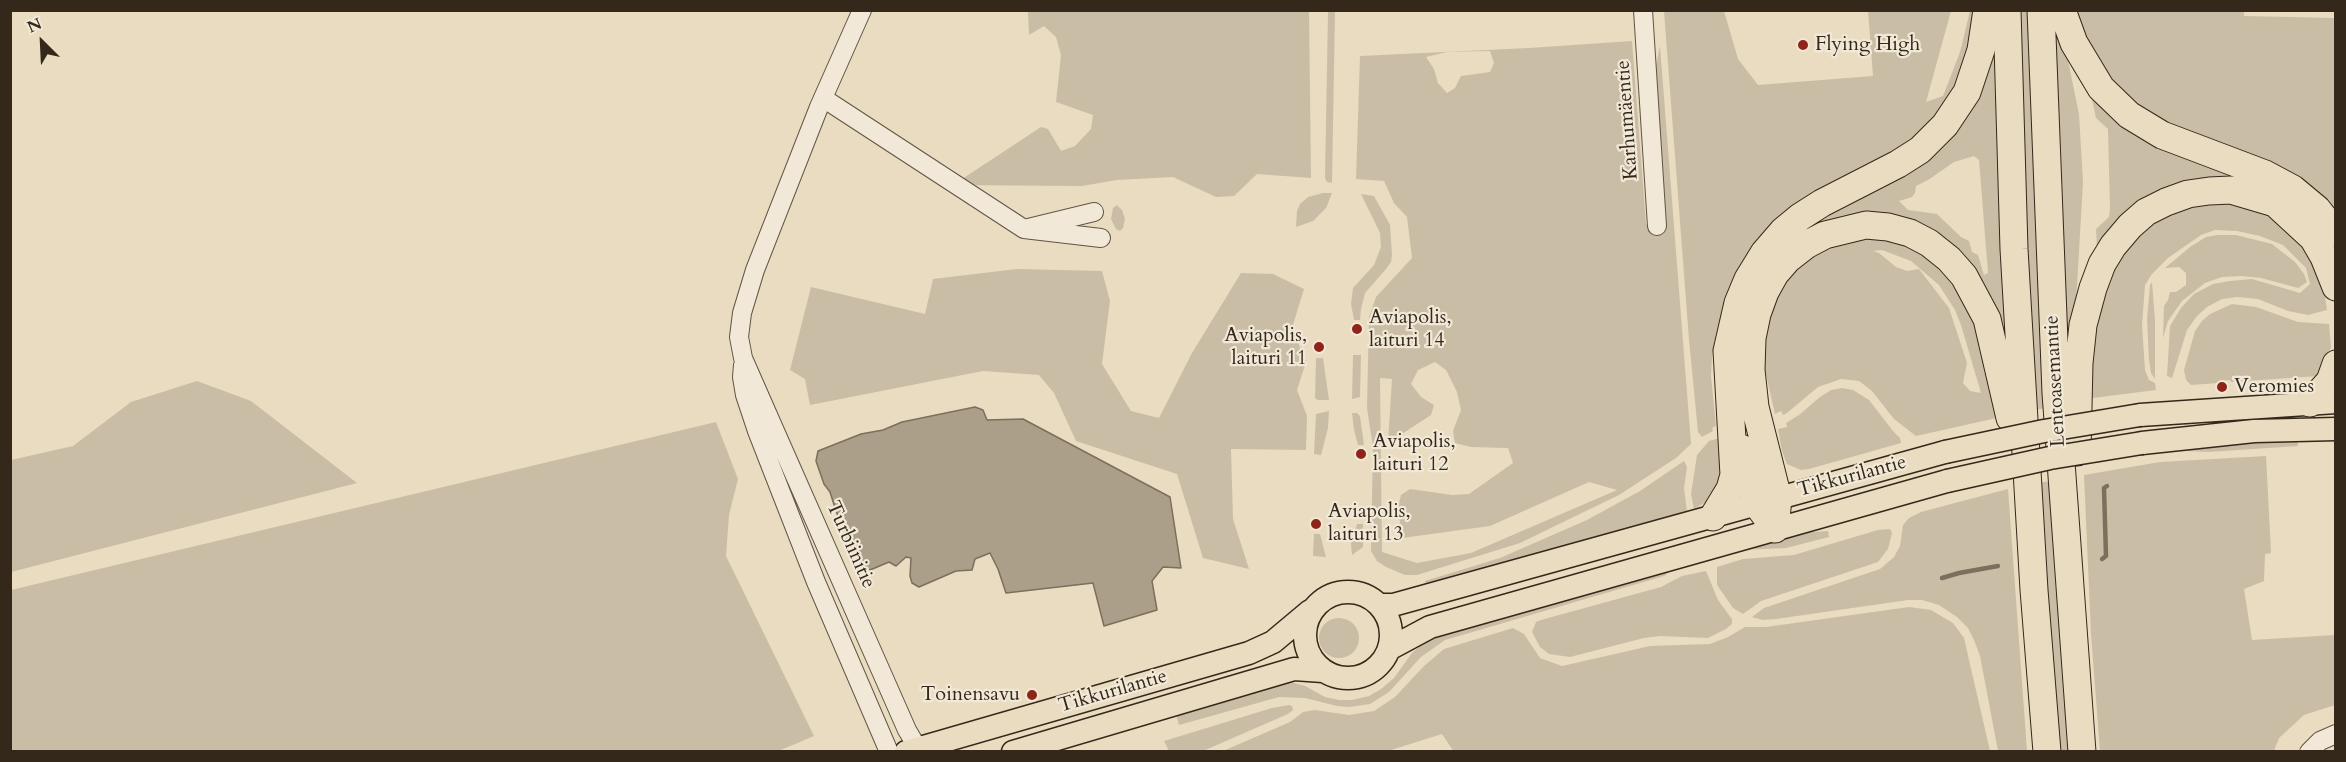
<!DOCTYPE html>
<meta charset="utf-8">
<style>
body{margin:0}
#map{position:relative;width:2346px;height:762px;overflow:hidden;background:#e9dcc1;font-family:Cardo,serif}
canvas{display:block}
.frame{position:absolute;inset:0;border:12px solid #34281b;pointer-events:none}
.north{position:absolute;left:12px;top:12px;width:60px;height:60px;-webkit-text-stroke:4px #f1e8d7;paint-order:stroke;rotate:336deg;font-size:16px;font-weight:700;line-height:24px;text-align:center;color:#34281b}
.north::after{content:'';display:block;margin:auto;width:21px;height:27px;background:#34281b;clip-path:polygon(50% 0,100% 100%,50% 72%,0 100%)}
</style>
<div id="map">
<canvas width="2346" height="762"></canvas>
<div class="frame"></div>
<div class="north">N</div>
</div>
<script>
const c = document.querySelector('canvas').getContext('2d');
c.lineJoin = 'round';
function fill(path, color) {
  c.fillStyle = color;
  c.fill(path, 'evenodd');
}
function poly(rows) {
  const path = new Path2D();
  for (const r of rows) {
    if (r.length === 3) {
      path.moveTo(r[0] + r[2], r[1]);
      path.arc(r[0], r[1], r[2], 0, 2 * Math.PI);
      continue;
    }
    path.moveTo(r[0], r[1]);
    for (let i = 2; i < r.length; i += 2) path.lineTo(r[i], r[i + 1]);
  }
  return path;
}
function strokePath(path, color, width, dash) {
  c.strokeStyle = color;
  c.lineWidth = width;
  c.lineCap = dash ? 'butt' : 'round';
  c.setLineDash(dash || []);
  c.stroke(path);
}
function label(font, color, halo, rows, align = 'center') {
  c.font = font + ' Cardo,serif';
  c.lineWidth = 4.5;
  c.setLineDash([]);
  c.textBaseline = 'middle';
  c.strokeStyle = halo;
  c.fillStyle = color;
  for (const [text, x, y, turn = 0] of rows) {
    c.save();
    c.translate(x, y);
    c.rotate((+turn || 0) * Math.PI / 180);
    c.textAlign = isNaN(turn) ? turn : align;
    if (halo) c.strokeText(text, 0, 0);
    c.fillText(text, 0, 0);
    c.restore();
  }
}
const green = poly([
 [2244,10,2244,16,2335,18,2335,214,2167,128,2106,82,2071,11],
 [1028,11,1309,11,1311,178,1257,174,1234,196,1216,197,1173,177,1117,180,1082,186,953,185,1041,127,1048,129,1061,151,1075,146,1091,129,1093,115,1056,102,1061,55,1056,37,1044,26,1029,35],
 [1328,11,1335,11,1332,183,1327,182,1325,178],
 [1664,11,1724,11,1738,59,1758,85,1873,76,1868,11,1951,11,1926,102,1943,96,1960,52,1970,11,1979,11,1962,85,1931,130,1815,200,1725,307,1716,334,1712,357,1711,376,1716,426,1712,428,1713,431,1702,437,1698,432,1689,340],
 [2017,11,2032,11,2047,408,2033,410],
 [2054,11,2065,46,2079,114,2083,182,2073,355,2068,347,2063,301],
 [1993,23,1995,24,2008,352,2005,354,2000,344,1984,299,1967,270,1951,251,1935,240,1907,226,1862,220,1842,224,1823,230,1793,247,1766,277,1752,307,1748,324,1744,353,1744,380,1749,419,1742,422,1736,374,1738,326,1746,297,1760,270,1773,251,1793,231,1818,213,1920,159,1938,145,1967,108,1985,61],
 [1974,156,1979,160,1988,273,1984,275,1978,255,1972,252,1969,241,1961,237,1937,214,1908,210,1899,201,1912,197,1915,193,1916,186,1928,180,1954,162],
 [1632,41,1646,224,1665,225,1655,71,1660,46,1691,444,1676,458,1619,495,1520,543,1417,575,1405,575,1386,567,1377,561,1371,551,1373,447,1367,408,1369,317,1376,297,1412,258,1407,217,1394,203,1384,181,1356,179,1360,56,1529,48],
 [1490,51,1494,63,1490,72,1461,76,1455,88,1447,93,1438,83,1434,69,1426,57,1447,52],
 [1435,362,1446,370,1457,392,1461,410,1453,431,1455,443,1471,447,1508,448,1513,463,1469,494,1452,495,1410,489,1401,495,1398,507,1402,538,1490,526,1589,482,1617,490,1471,553,1417,563,1382,552,1380,378,1392,379,1388,443,1431,415,1434,405,1421,397,1411,384,1418,370],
 [2091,95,2236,172,2335,239,2335,254,2228,183,2097,248,2096,229,2109,217,2110,209,2108,129,2096,118],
 [1323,193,1332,193,1326,208,1313,221,1296,227,1297,211,1300,204,1308,197],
 [1361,194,1374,196,1390,225,1392,255,1391,262,1386,269,1365,293,1361,309,1360,320,1354,320,1351,304,1353,288,1374,265,1381,247,1380,233],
 [2215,197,2269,209,2311,255,2323,284,2327,310,2308,315,2288,311,2258,299,2237,297,2222,299,2207,307,2197,316,2187,330,2172,378,2167,376,2170,326,2181,308,2194,294,2213,284,2230,281,2252,279,2300,293,2310,284,2306,268,2283,245,2260,236,2237,231,2215,230,2201,235,2168,258,2152,274,2145,285,2142,325,2145,370,2149,380,2155,383,2156,390,2085,399,2090,322,2105,272,2153,216],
 [1117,205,1122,210,1125,219,1123,228,1120,231,1116,229,1111,219,1113,208],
 [2217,235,2236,235,2272,244,2295,262,2304,274,2307,282,2298,288,2261,278,2241,276,2222,277,2205,283,2182,301,2168,321,2163,338,2164,306,2168,300,2170,292,2176,292,2186,285,2186,273,2179,267,2165,268,2190,247,2206,237],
 [1861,236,1908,242,1947,268,1980,325,2001,417,1916,436,1894,419,1872,391,1859,381,1841,379,1818,387,1787,413,1783,415,1781,411,1775,414,1760,348,1769,300,1804,257],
 [1882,250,1911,261,1939,285,1955,310,1961,325,1981,393,1970,391,1963,383,1967,363,1949,308,1919,269,1907,271,1896,267,1879,253,1873,251],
 [1017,269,1102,271,1110,301,1102,364,1131,411,1159,418,1192,353,1241,273,1273,274,1304,289,1292,328,1306,362,1297,390,1307,416,1306,450,1231,449,1233,519,1249,569,1203,558,1177,474,1076,441,1054,393,1039,375,983,371,810,405,805,379,790,370,811,287,925,314,933,279],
 [2152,282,2155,321,2155,379,2151,373,2149,360,2147,319,2150,285],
 [2232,304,2256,307,2298,322,2329,324,2331,347,2319,376,2231,382,2230,380,2219,381,2218,383,2191,385,2186,380,2184,370,2195,331,2202,321,2210,314],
 [1353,355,1361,355,1360,397,1352,399],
 [1316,358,1323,358,1329,400,1318,400,1315,398],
 [197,381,251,401,357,483,11,572,11,460,73,446,131,402],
 [1842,388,1853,390,1869,400,1893,431,1900,438,1901,443,1809,469,1801,470,1787,464,1782,451,1778,429,1787,427,1786,423,1799,415,1820,397,1831,390],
 [1329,411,1328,428,1321,455,1314,454,1316,414],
 [1357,413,1360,416,1364,445,1358,445,1354,430,1352,413],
 [716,422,738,479,729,515,726,556,814,736,776,752,11,751,11,590],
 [1720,438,1724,475,1706,502,1694,509,1691,494,1697,455,1709,441],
 [2298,438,2298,446,2209,452,2186,451,2185,447],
 [2266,456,2271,553,2265,554,2264,581,2244,589,2252,640,2335,635,2335,705,2304,715,2279,738,2274,751,2100,751,2091,634,2084,475,2160,462],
 [1684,461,1687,467,1684,488,1687,512,1427,588,1425,581,1500,558,1587,520,1640,491],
 [2051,481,2071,751,2057,751,2036,483],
 [2008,489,2027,751,1998,751,1980,656,1974,640,1968,628,1957,617,1939,605,1922,600,1908,600,1776,619,1763,620,1752,617,1764,608,1880,569,1894,557,1900,546,1903,525,1909,518,1921,512],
 [1357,524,1363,524,1363,547,1352,555,1351,544],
 [1890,529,1892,533,1888,549,1878,562,1761,601,1743,614,1733,608,1717,585,1717,567,1743,559,1794,555,1878,530],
 [1828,531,1829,537,1786,548,1740,550,1797,533],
 [1314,534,1320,534,1326,557,1313,556],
 [1665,569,1667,574,1664,576,1445,640,1421,657,1389,692,1370,704,1349,707,1337,706,1305,698,1279,697,1179,725,1176,714,1287,681,1305,686,1325,697,1339,700,1352,700,1369,696,1381,689,1394,678,1412,653,1423,644,1436,636],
 [1706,571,1718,600,1732,619,1732,624,1726,629,1708,638,1660,636,1644,638,1570,657,1549,654,1540,647,1532,632,1536,622,1541,620,1661,587,1682,576],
 [1909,607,1931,610,1953,623,1964,638,1990,751,1454,752,1442,734,1388,751,1223,751,1290,722,1303,712,1315,710,1349,715,1374,711,1395,697,1424,666,1444,649,1513,628,1524,634,1540,658,1562,666,1650,646,1710,644,1728,637,1745,627,1766,627],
 [1339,638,20],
 [1289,705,1292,706,1293,710,1288,714,1203,751,1169,751,1164,741,1272,708]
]);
const water = poly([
 [975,407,983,410,987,420,1023,419,1170,497,1181,568,1163,567,1152,581,1157,610,1104,626,1093,583,1006,593,998,569,990,553,975,559,972,570,956,571,919,587,912,583,910,576,911,558,906,557,896,566,889,562,870,570,855,557,836,511,830,492,824,484,816,461,818,451,861,434,883,430,902,422,975,407]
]);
const stream = poly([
 [2102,559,2106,556,2104,488,2107,486],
 [1942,578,1959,573,1998,566]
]);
const minor = poly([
 [862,10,819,107,755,270,742,313,739,337,743,358,772,424,907,730,920,752],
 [1643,10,1657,226],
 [823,98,1024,229],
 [1094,212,1024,229,1101,238],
 [743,365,742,377,745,395,757,431,816,582,889,752],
 [2309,752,2320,741,2336,734]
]);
const major = poly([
 [2140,415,2336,402],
 [2142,443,2254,431,2336,429],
 [1348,635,43],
 [1379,605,1393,605,1945,452],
 [1389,649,1430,627,1947,481],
 [906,752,1249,653,1273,642,1310,611],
 [1013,752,1294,669,1323,671]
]);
const highway = poly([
 [2007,10,2014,249,2034,590,2047,752],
 [2041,10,2056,393,2082,752],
 [2062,10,2074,43,2101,88,2129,115,2162,135,2265,174,2293,189,2317,209,2336,233],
 [2310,403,2330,381,2336,364],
 [1741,448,1757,504,1775,529],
 [2077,452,2079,363,2083,325,2093,288,2102,264,2113,246,2130,226,2146,212,2166,202,2188,194,2209,191,2231,190,2275,203,2313,238,2324,257,2336,287],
 [1713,517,1730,489,1734,475,1727,351,1738,303,1748,279,1764,253,1783,231,1800,217,1822,203,1898,164,1920,150,1945,125,1967,92,1981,50,1987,10],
 [1775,529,1778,498,1755,407,1751,370,1752,338,1757,314,1765,292,1775,274,1788,259,1806,245,1825,235,1866,225,1888,227,1910,233,1929,243,1949,259,1964,276,1987,319,2010,418]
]);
const majorBridge = poly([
 [1945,452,2044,431,2140,415],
 [1947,481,2050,458,2142,443]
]);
const markers = [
 [1803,45,6,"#8f2418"],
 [1357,329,6,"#8f2418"],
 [1319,347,6,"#8f2418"],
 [2222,387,6,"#8f2418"],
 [1361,454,6,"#8f2418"],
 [1316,524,6,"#8f2418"],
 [1032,695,6,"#8f2418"]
];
const poiNames = [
 ["Flying High",1815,45],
 ["Aviapolis,",1369,318],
 ["laituri 14",1369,341],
 ["Aviapolis,",1307,336,"right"],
 ["laituri 11",1307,359,"right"],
 ["Veromies",2234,387],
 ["Aviapolis,",1373,442],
 ["laituri 12",1373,465],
 ["Aviapolis,",1328,512],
 ["laituri 13",1328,535],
 ["Toinensavu",1020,695,"right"]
];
const streetNames = [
 ["Karhumäentie",1628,120,-94],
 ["Lentoasemantie",2056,381,-93],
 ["Tikkurilantie",1852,477,-15],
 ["Turbiinitie",850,545,66],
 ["Tikkurilantie",1113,692,-16]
];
fill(green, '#cabda5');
fill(water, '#ab9f89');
strokePath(water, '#7b6f5d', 1.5);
strokePath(stream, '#7b6f5d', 4.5);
strokePath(minor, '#615544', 20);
strokePath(major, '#34281b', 25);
strokePath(highway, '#34281b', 29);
strokePath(minor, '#f1e8d7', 18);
strokePath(major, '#e9dcc1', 22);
strokePath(highway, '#e9dcc1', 27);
strokePath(majorBridge, '#34281b', 25, []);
strokePath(majorBridge, '#e9dcc1', 22);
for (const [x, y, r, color] of markers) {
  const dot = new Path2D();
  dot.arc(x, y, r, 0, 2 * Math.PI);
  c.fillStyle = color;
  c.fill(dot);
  strokePath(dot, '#f1e8d7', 2);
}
label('20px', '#34281b', '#f1e8d7', poiNames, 'left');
label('20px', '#34281b', '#f1e8d7', streetNames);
</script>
